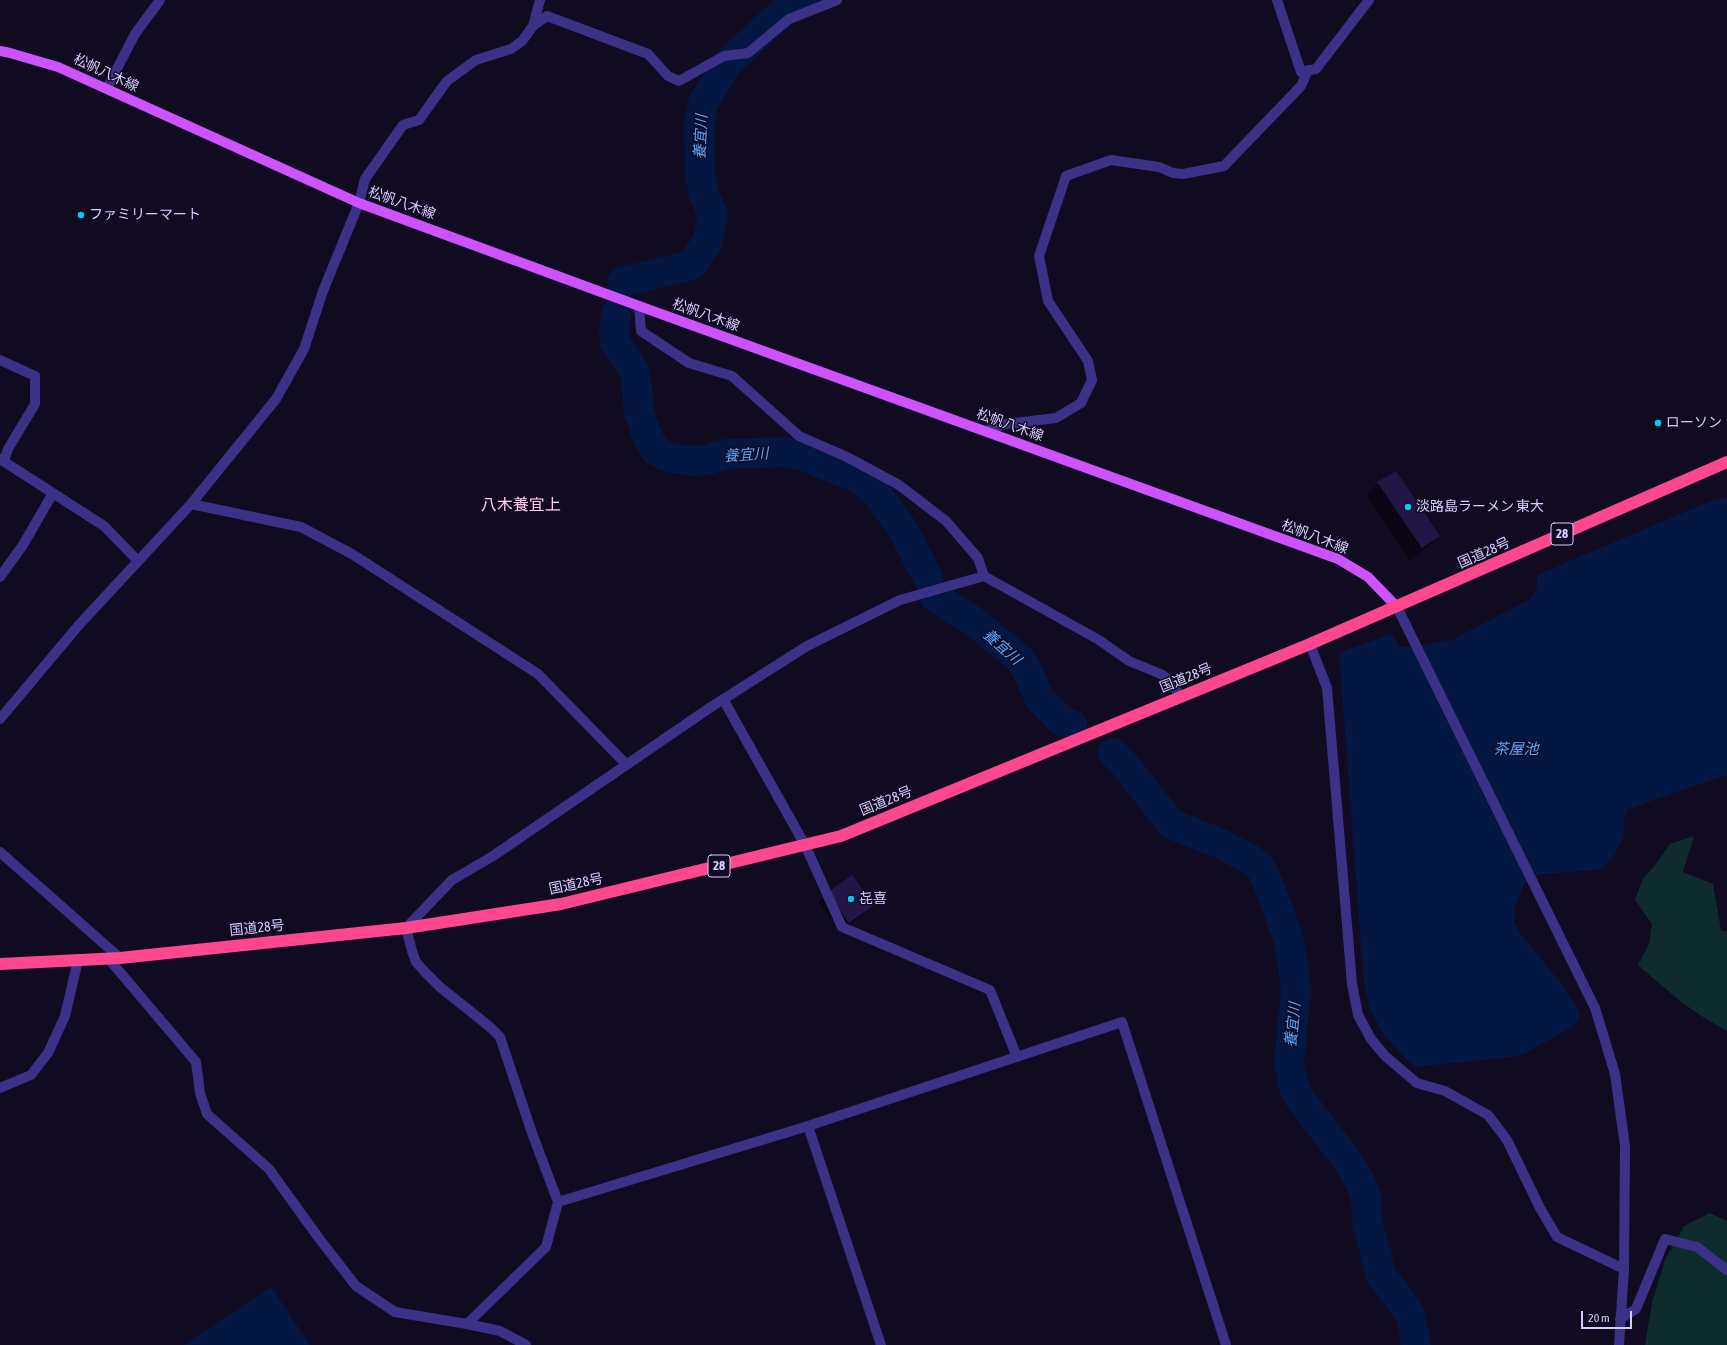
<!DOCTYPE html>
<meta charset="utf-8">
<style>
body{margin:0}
#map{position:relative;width:1727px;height:1345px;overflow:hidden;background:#110b22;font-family:"Asap Condensed",sans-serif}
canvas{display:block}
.scale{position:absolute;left:1581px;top:1311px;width:51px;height:18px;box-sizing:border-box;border:2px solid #d6ccff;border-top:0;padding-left:5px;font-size:12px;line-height:14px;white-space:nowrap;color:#d6ccff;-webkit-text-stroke:3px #110b22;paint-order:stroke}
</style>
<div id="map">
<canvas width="1727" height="1345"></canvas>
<div class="scale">20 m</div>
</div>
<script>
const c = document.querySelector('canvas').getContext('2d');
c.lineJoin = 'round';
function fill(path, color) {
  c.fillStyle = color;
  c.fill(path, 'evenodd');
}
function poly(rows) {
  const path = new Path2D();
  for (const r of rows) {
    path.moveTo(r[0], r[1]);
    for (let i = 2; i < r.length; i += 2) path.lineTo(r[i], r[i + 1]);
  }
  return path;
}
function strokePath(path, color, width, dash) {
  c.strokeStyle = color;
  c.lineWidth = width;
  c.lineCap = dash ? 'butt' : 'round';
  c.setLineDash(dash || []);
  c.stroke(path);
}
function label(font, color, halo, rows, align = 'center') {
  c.font = font + ' "Asap Condensed","Noto Sans JP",sans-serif';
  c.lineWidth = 3;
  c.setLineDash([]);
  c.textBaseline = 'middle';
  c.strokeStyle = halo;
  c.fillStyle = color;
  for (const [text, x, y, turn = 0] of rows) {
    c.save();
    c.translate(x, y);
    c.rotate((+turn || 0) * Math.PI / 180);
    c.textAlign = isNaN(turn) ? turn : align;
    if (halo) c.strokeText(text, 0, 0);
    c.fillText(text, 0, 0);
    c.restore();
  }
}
const green = poly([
 [1694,836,1683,872,1713,884,1721,930,1727,931,1727,1031,1706,1019,1681,1002,1638,965,1649,944,1652,924,1635,900,1643,879,1656,864,1670,844],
 [1710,1213,1727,1221,1727,1345,1645,1345,1652,1302,1665,1260,1684,1226]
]);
const water = poly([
 [1727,497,1727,775,1628,809,1625,816,1623,836,1616,853,1602,868,1594,870,1534,875,1528,879,1522,889,1515,907,1514,921,1519,932,1564,987,1580,1013,1578,1021,1570,1028,1526,1053,1512,1057,1415,1067,1406,1059,1384,1036,1370,1008,1364,984,1339,653,1391,634,1400,647,1426,645,1452,640,1530,599,1537,590,1537,575,1711,501],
 [270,1288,274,1291,310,1345,184,1345]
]);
const shadow = poly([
 [1378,483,1438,536,1426,548,1409,560,1366,495],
 [827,894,873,905,865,913,841,931,819,902]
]);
const river = poly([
 [622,284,622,282,692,265,707,242,713,215,704,194,700,173,699,127,703,103,727,64,753,39,788,8,809,0],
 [616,314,614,329,615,342,634,370,637,386,639,413,649,440,656,451,671,458,692,461,707,460,726,454,787,452,807,457,856,477,875,491,902,528,928,578],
 [935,597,972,620,1021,660,1031,678,1039,698,1061,720,1072,725],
 [1113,753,1126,766,1171,824,1219,843,1250,859,1260,867,1266,878,1288,937,1293,965,1296,992,1289,1061,1294,1087,1298,1096,1347,1160,1361,1184,1366,1197,1367,1221,1381,1275,1407,1309,1411,1319,1416,1345]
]);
const building = poly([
 [1396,471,1440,536,1422,548,1377,482],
 [852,875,874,905,849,923,827,893]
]);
const minor = poly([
 [1277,0,1301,72,1316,69,1369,0],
 [533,26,540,0],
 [107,88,135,34,160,0],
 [639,306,641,331,689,363,732,376,799,436,847,457,899,485,946,521,978,558,984,576],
 [0,360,35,376,35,404,8,449,4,461],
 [985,431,1006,424,1056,418,1081,403,1092,380,1088,361,1048,301,1039,256,1066,176,1111,160,1159,167,1173,173,1183,174,1224,166,1301,86,1308,70],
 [0,459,104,526,138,561],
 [191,504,301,527,352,554,538,674,627,765],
 [0,577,23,545,53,493],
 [1397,607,1595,1008,1615,1074,1625,1146,1624,1269,1619,1345],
 [1310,644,1327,688,1352,984,1358,1015,1371,1039,1385,1056,1417,1083,1445,1091,1488,1115,1507,1140,1540,1208,1557,1237,1624,1269],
 [723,699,805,845,842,927,990,990,1017,1057],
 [0,719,78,626,191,504,276,399,304,349,323,291,359,203,365,179,403,125,419,120,447,81,476,60,511,49,522,41,533,26,547,16,648,54,668,76,679,81,724,56,748,53,789,19,837,0],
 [0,852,120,958],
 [108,958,196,1062,200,1093,207,1114,269,1169,318,1237,356,1286,395,1312,467,1324,500,1331,526,1345],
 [0,1088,31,1075,48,1053,65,1016,78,960],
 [808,1126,881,1345],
 [558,1202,808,1126,1122,1022,1226,1345],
 [1620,1319,1636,1309,1665,1239,1697,1247,1727,1270],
 [467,1324,546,1247,558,1202,532,1133,500,1037,490,1027,440,987,425,972,416,962,412,951,406,928,452,880,493,856,711,707,807,646,900,600,984,576,1099,640,1129,661,1163,675,1181,696]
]);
const major = poly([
 [0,51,10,53,58,67,359,203,639,306,1338,559,1368,577,1397,607]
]);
const highway = poly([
 [0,964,120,958,406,928,561,904,841,836,1310,644,1727,462]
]);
const markers = [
 [81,215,4,"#00caf7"],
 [1658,423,4,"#00caf7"],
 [1408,507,4,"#00caf7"],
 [851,899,4,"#00caf7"]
];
const shields = [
 [1562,534,22],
 [719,866,22]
];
const shieldNames = [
 ["28",1562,534],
 ["28",719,866]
];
const streetNames = [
 ["松帆八木線",106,73,25],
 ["松帆八木線",402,203,20],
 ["松帆八木線",706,315,20],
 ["松帆八木線",1010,425,20],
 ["松帆八木線",1315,537,21],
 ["国道28号",1484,553,-24],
 ["国道28号",1186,678,-22],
 ["国道28号",886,801,-22],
 ["国道28号",576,884,-12],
 ["国道28号",257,928,-6]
];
const poiNames = [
 ["ファミリーマート",89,215],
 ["ローソン",1666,423],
 ["淡路島ラーメン 東大",1416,507],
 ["㐂喜",859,899]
];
const waterNames = [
 ["養宜川",701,137,-87],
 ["養宜川",746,455,-4],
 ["養宜川",1002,647,42],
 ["茶屋池",1516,749],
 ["養宜川",1293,1025,-84]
];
const quarterNames = [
 ["八木養宜上",521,505]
];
fill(green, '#0e2b2d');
fill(water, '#041642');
fill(shadow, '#0007');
strokePath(river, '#041642', 30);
fill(building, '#231545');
strokePath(minor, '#3b3186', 10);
strokePath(major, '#cd53ff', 10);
strokePath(highway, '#ff4790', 12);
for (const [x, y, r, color] of markers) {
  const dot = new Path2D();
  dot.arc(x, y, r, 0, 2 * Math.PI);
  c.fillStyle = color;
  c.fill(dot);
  strokePath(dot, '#110b22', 1.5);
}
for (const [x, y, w] of shields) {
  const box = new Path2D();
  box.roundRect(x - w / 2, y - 11, w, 22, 3);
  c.fillStyle = '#110b22';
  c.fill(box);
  strokePath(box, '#d6ccff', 1);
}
label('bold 13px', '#d6ccff', null, shieldNames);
label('14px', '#d6ccff', '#110b22', streetNames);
label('14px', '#d6ccff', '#110b22', poiNames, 'left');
label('italic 15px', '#5aa5ff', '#110b22', waterNames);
label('16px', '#ffcee9', '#110b22', quarterNames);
</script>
